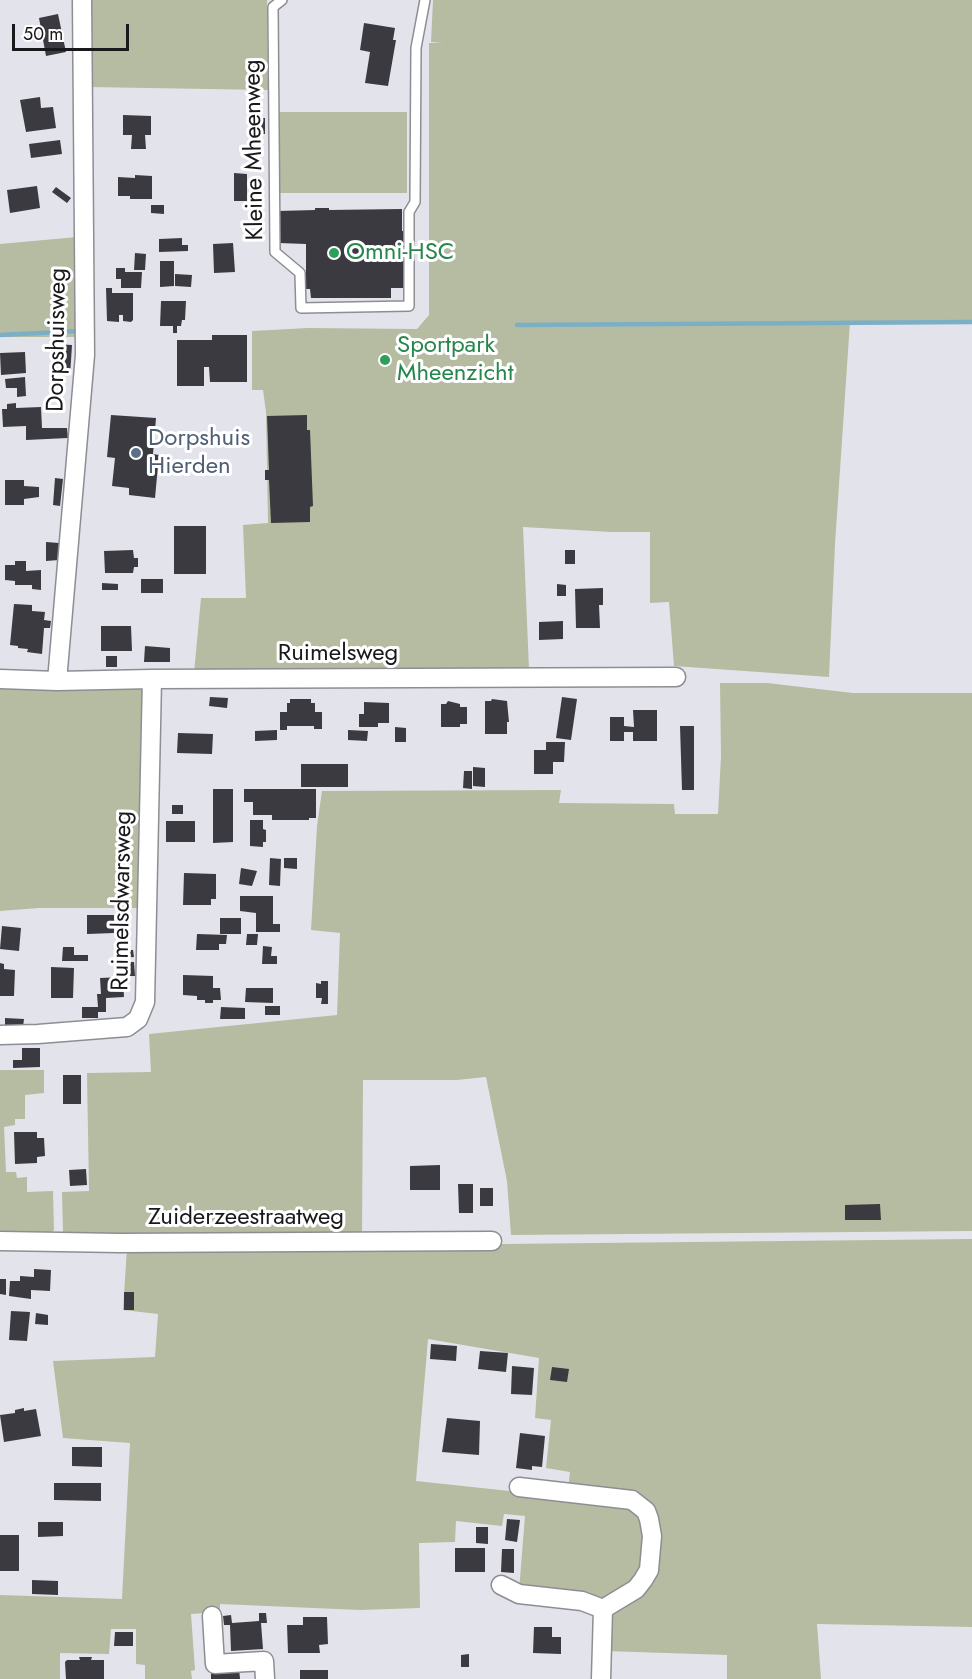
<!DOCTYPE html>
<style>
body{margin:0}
#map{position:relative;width:972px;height:1679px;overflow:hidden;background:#e3e4eb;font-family:Jost,sans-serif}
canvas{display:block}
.scale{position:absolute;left:12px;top:24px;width:117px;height:27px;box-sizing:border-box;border:3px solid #19191c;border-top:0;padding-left:8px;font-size:18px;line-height:21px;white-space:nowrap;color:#19191c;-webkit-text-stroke:4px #fff;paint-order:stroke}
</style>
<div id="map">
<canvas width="972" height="1679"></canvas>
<div class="scale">50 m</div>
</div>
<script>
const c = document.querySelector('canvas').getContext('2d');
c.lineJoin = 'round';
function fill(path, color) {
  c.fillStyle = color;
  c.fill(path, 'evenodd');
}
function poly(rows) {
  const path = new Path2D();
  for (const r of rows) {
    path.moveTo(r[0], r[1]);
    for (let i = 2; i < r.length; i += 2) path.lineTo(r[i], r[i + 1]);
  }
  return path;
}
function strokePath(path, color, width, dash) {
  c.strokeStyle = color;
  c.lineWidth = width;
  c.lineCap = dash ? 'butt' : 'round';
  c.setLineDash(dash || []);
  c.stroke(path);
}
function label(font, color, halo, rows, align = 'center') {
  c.font = font + ' Jost,sans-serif';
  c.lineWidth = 6;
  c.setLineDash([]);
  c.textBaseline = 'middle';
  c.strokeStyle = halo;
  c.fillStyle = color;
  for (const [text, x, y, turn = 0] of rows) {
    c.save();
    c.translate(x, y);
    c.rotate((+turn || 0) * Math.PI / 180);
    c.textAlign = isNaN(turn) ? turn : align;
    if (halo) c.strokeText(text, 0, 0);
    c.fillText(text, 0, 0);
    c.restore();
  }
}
const green = poly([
 [87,0,267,0,268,90,88,87],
 [433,0,972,0,972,320,850,322,835,544,829,677,674,666,669,602,650,603,650,532,611,532,523,527,529,669,194,673,201,598,246,598,243,525,268,523,266,412,263,390,252,390,252,331,308,328,417,329,429,315,429,43,443,43,431,42],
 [278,112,407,112,407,193,278,193],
 [77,237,76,337,0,337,0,244],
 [720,683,767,683,853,693,972,693,972,1231,511,1235,507,1181,486,1077,457,1080,363,1080,362,1237,63,1233,62,1192,89,1191,87,1073,151,1072,149,1034,337,1015,340,933,311,930,317,826,322,791,561,790,559,803,674,804,675,814,718,814,721,756],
 [0,687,148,689,142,908,39,908,0,911],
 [0,1070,44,1070,44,1093,25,1095,25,1119,15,1119,15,1125,4,1127,6,1172,16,1172,17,1178,27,1177,27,1192,53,1191,54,1230,44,1241,0,1236],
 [972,1239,972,1627,817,1624,821,1679,727,1679,727,1655,605,1651,609,1611,613,1606,638,1592,646,1582,652,1571,656,1536,653,1518,649,1509,633,1497,568,1490,570,1472,546,1468,551,1420,535,1418,539,1358,428,1339,416,1481,631,1504,643,1513,646,1520,649,1536,645,1568,641,1578,633,1586,603,1603,583,1598,519,1591,525,1516,504,1514,502,1526,456,1521,455,1542,419,1543,420,1608,360,1610,220,1604,220,1612,191,1614,195,1670,191,1671,192,1679,145,1679,145,1665,136,1664,136,1629,111,1629,109,1654,60,1653,60,1679,0,1679,0,1595,122,1599,130,1443,63,1438,53,1361,155,1357,158,1314,123,1310,127,1248]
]);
const stream = poly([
 [517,325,972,322],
 [0,335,78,331]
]);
const building = poly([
 [58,14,66,52,46,56,39,18],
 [364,23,395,28,393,40,396,40,388,86,365,83,370,52,360,50],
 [40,97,41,108,53,107,56,128,26,132,20,100],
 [123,115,151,116,151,135,145,135,146,149,131,149,132,135,123,135],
 [258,118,265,118,265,134,258,134],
 [60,140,62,154,31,158,29,144],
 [234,173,247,174,247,201,234,201],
 [135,175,152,176,152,199,130,199,130,196,118,196,118,177,135,178],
 [37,186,40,208,10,213,7,190],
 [56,187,71,198,67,203,52,192],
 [151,205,164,205,164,214,151,213],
 [315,208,329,208,329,210,402,209,402,231,406,231,406,288,391,288,391,298,311,298,310,289,306,289,306,244,279,243,278,211,315,210],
 [182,238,182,245,188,245,188,251,159,252,159,239],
 [233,243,235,272,214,273,213,244],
 [135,253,146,254,145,270,134,270],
 [160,261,174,261,174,286,160,287],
 [116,268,125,268,125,272,142,272,141,288,121,288,121,279,116,279],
 [175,274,192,275,191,287,175,286],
 [106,288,112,288,112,293,133,293,133,320,131,322,123,321,123,315,119,315,119,322,107,321],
 [161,301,186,301,185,320,182,320,181,326,177,326,177,333,173,333,173,326,160,326],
 [212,335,247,335,247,382,210,382,209,367,204,367,204,386,177,386,177,340,212,340],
 [51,344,72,345,70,376,63,375,65,355,51,355],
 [25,352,26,373,1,375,0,353],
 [25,377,26,396,17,397,17,388,6,388,5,379],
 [16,403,16,408,41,407,42,428,67,428,68,438,26,440,26,426,3,427,2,409,7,409,7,404],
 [111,415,156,418,153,454,159,455,155,498,129,495,129,488,112,486,115,458,107,457],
 [307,415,307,430,310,430,313,506,310,507,310,522,271,523,269,480,265,480,265,470,269,470,267,416],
 [55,478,63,479,60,506,53,505],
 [5,480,24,480,24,486,39,487,39,497,24,499,24,505,5,505],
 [174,526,206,526,206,574,174,574],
 [46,542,59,543,59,560,46,561],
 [133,550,134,558,138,558,138,567,134,567,133,573,105,573,104,551],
 [565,550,575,550,575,564,565,564],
 [15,561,26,561,26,571,41,570,41,590,32,589,32,585,15,585,15,581,5,580,5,565,15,565],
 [141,579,163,579,163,593,141,593],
 [102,583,118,584,118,590,102,590],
 [557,584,566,585,566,596,557,596],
 [603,588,603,605,599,605,600,628,576,628,575,589],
 [14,604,32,605,32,611,45,612,44,620,51,621,50,628,44,628,42,654,27,652,28,649,18,648,18,646,10,645],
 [563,621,563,639,539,640,539,622],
 [101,626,131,626,132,651,101,651],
 [145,646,170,648,170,662,144,662],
 [106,656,117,656,117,667,106,667],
 [210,697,228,698,227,708,209,706],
 [562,697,577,699,571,740,556,738],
 [290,699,311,699,311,703,315,703,315,712,322,712,322,729,314,729,314,726,287,726,287,730,280,730,280,712,287,712,287,703,290,703],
 [492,699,507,701,509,722,507,722,507,734,485,734,485,701,491,701],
 [448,701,460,704,460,707,467,707,467,724,460,724,460,727,441,727,441,704,446,704],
 [364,702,389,703,389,723,378,723,378,727,359,727,359,714,364,714],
 [633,710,657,710,657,741,633,741,633,732,624,732,624,741,610,741,610,717,624,717,624,726,634,727],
 [680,726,694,726,694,790,682,790],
 [395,727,406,728,406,742,395,742],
 [277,730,277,740,255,741,255,731],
 [348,730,368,731,367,741,348,740],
 [178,733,213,734,212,754,177,753],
 [546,742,565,742,564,762,553,762,553,774,534,774,534,750,546,750],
 [301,764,348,764,348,787,301,787],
 [473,767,485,768,485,787,473,786],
 [464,771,472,771,472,789,463,788],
 [213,789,233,789,233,842,213,843],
 [244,789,316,789,316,818,309,818,309,820,272,820,272,815,253,815,253,802,244,802],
 [172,805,183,805,183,814,172,814],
 [250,820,263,820,263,829,266,830,266,842,263,842,263,847,250,846],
 [166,821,195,821,195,842,166,842],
 [270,858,281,859,280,886,269,885],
 [284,858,297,858,297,869,284,868],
 [241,868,257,871,252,886,239,884],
 [184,873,216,874,216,899,211,899,211,905,183,905],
 [240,896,273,896,273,924,280,924,280,932,256,932,256,913,240,911],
 [87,915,114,915,114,933,87,934],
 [220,918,241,918,241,934,220,934],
 [2,926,21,928,19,951,0,949],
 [197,934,227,935,226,944,219,944,219,950,196,950],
 [247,934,258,934,257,945,246,945],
 [263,946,272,947,271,956,277,956,277,964,262,964],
 [63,947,74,947,74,955,88,955,88,961,62,961],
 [118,950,133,950,134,957,118,958],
 [124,962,134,962,135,976,124,976],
 [0,963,4,964,4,969,15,970,14,996,0,996],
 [51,967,74,968,73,998,51,998],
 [183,975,213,976,213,988,220,988,221,1000,213,1000,213,1003,205,1003,205,1000,197,1000,197,996,183,995],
 [123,977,124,997,106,998,106,1012,98,1012,98,1018,82,1018,82,1007,98,1007,97,994,101,994,100,978],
 [321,981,328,981,328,1004,321,1004,322,998,316,998,316,983,321,984],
 [246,988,273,988,273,1003,245,1002],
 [265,1006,280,1006,280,1015,265,1015],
 [221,1007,245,1008,245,1019,220,1019],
 [5,1018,24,1019,23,1027,5,1026],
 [22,1048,40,1048,40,1067,13,1068,13,1060,22,1060],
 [63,1075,81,1075,81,1104,63,1104],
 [14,1132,37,1132,37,1138,44,1138,45,1156,37,1157,37,1163,15,1164],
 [440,1165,440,1190,410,1190,410,1166],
 [86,1169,87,1185,70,1186,69,1170],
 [458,1184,473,1184,473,1213,459,1213],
 [480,1188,493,1188,493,1206,480,1206],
 [880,1204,881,1220,845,1220,845,1205],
 [34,1269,51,1270,50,1291,31,1290,31,1299,9,1296,10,1281,20,1281,20,1276,34,1277],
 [0,1279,6,1279,6,1295,0,1294],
 [124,1292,134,1292,134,1310,124,1310],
 [11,1311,30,1312,27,1341,9,1340],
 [36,1313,48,1315,48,1325,35,1324],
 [431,1344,457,1346,456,1361,430,1359],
 [480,1351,508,1353,506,1372,478,1369],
 [512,1366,534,1368,532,1395,511,1394],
 [552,1367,569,1369,567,1382,550,1380],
 [24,1408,24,1411,36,1409,41,1436,4,1442,0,1415,15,1413,15,1410],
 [447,1418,480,1421,479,1455,442,1452],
 [520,1433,545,1436,542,1467,532,1466,532,1470,516,1468],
 [72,1447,102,1447,102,1467,72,1466],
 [54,1483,101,1483,101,1501,54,1500],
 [507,1519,520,1520,517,1542,505,1540],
 [38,1522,63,1522,63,1536,38,1537],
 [476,1527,488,1527,488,1544,476,1543],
 [0,1535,19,1535,19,1571,0,1571],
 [455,1548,485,1548,485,1572,455,1572],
 [502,1549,514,1549,514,1573,501,1572],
 [32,1580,58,1581,58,1595,32,1594],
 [259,1613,266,1613,267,1623,261,1623,263,1649,231,1651,230,1625,224,1625,223,1616,231,1615,232,1623,259,1621],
 [303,1617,327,1617,328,1644,319,1645,320,1653,288,1653,287,1625,303,1625],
 [534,1627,552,1627,552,1637,561,1637,561,1654,533,1653],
 [115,1632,133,1632,133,1646,114,1646],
 [469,1654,469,1667,461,1667,461,1655],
 [79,1657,92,1657,91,1660,104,1660,104,1679,66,1679,65,1662,67,1660,80,1660],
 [239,1668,240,1679,211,1679,211,1669],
 [300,1670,328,1670,328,1679,300,1679]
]);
const service = poly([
 [282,0,273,7,275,252,300,273,301,308,409,306,409,212,415,202,416,48,425,0]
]);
const minor = poly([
 [0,679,57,681,152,679,676,677],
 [57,681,85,355,82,0],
 [0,1035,38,1034,127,1027,138,1019,145,1002,152,679],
 [0,1241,120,1243,492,1241],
 [519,1487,632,1500,646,1511,649,1519,652,1536,649,1570,643,1580,636,1589,603,1609],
 [501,1585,519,1594,582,1601,603,1609],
 [212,1616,215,1664,264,1661,265,1679],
 [601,1679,603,1609]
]);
const markers = [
 [334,253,6,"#2e9e5b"],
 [385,360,6,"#2e9e5b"],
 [136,453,6,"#5c6f8a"]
];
const streetNames = [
 ["Kleine Mheenweg",255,150,-91],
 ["Dorpshuisweg",58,340,-89],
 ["Ruimelsweg",338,654],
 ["Ruimelsdwarsweg",123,901,-89],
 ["Zuiderzeestraatweg",246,1218]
];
const leisureNames = [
 ["Omni-HSC",346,253],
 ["Sportpark",397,346],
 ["Mheenzicht",397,374]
];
const serviceNames = [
 ["Dorpshuis",148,439],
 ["Hierden",148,467]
];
fill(green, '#b5bca1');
strokePath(stream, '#7bafc5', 4.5);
fill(building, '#3a3a40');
strokePath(service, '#8d8e94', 12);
strokePath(minor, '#8d8e94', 21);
strokePath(service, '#fff', 9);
strokePath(minor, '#fff', 18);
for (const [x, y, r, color] of markers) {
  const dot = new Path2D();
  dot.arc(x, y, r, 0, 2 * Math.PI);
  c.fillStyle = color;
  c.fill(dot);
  strokePath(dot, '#fff', 2);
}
label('24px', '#19191c', '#fff', streetNames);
label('24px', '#27864d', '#fff', leisureNames, 'left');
label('24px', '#4e5e75', '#fff', serviceNames, 'left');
</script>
